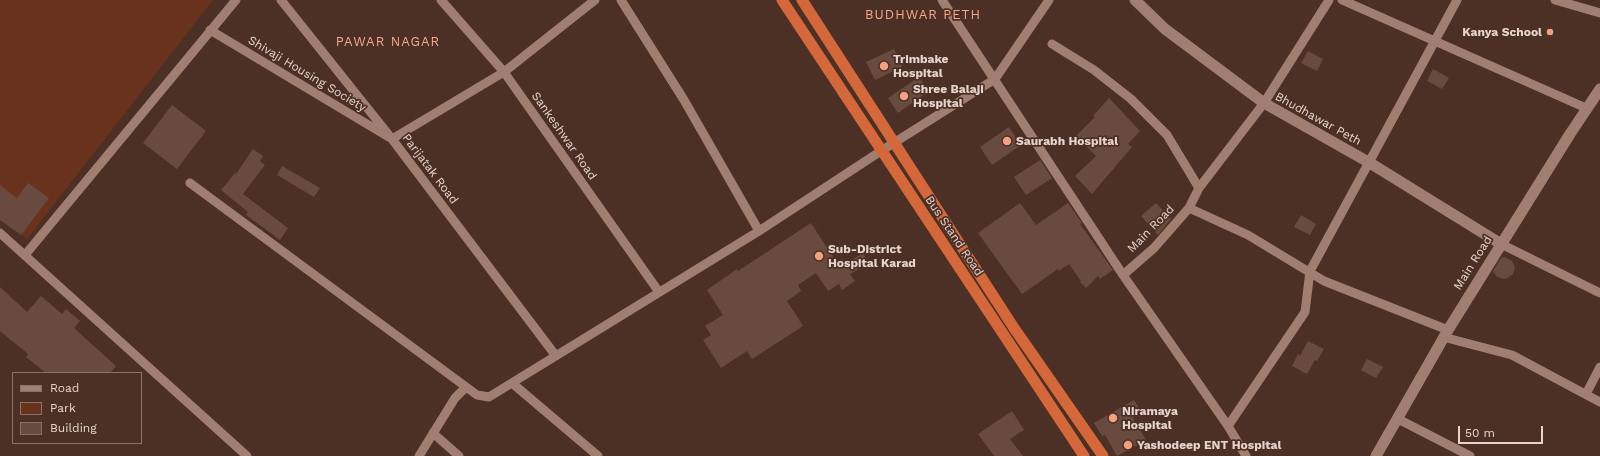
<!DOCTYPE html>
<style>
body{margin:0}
#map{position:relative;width:1600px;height:456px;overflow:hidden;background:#4c3025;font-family:"Work Sans",sans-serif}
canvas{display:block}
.legend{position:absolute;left:12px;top:372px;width:130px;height:72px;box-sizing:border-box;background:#4c3025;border:1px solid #8a7268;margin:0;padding:5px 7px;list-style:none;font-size:12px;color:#e6d4cd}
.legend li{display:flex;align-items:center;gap:8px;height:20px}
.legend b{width:20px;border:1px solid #8a7268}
.scale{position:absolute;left:1458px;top:426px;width:85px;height:18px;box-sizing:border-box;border:2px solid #e6d4cd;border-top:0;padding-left:5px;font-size:12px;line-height:14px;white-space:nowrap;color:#e6d4cd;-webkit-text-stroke:3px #4c3025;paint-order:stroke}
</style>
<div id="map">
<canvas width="1600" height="456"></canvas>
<ul class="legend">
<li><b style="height:5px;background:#a07f72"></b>Road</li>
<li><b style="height:11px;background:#69321c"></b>Park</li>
<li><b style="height:11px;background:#694a3f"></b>Building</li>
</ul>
<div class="scale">50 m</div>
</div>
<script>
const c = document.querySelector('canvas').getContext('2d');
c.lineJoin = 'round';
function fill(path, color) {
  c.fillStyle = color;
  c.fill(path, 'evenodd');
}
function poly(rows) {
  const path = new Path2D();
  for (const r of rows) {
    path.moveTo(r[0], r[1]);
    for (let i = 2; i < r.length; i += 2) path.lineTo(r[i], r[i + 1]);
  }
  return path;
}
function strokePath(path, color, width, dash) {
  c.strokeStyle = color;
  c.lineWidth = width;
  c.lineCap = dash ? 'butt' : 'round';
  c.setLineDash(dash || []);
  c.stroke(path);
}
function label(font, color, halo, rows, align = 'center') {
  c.font = font + ' "Work Sans",sans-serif';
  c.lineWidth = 3.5;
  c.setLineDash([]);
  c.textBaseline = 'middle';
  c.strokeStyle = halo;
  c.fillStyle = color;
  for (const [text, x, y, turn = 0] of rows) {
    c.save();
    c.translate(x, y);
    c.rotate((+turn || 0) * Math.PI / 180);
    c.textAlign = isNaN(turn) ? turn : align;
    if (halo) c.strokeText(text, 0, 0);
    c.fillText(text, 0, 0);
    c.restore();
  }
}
const green = poly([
 [0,0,213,0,27,239,0,216]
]);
const building = poly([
 [894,49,902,67,875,80,866,62],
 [1308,51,1323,59,1317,71,1301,63],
 [1433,69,1449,78,1442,89,1427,81],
 [919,77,929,91,898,113,888,98],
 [1109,98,1140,131,1128,144,1132,147,1092,194,1075,176,1096,156,1076,136,1095,117,1093,116],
 [172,105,206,131,177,169,143,143],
 [1009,127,1021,145,992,165,980,147],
 [253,149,263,156,260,161,265,165,243,194,288,228,280,240,246,215,248,212,221,190,235,173,236,174],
 [1040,160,1052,178,1026,195,1014,177],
 [282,166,320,188,314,197,277,175],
 [28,183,49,198,21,235,0,220,0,185,17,198],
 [1020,203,1036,225,1068,203,1082,223,1080,224,1113,270,1100,279,1098,276,1086,288,1080,282,1081,281,1069,264,1059,271,1058,269,1022,294,978,233],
 [1156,203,1171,219,1158,235,1141,216],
 [1301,215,1316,224,1310,235,1294,227],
 [811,223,837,263,843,259,845,264,863,253,869,263,850,274,855,281,842,290,839,284,828,291,816,273,798,285,801,291,787,301,803,326,752,359,747,351,721,368,703,340,711,335,705,326,723,315,707,290,737,269,738,271],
 [1505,257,1512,261,1515,267,1513,274,1508,278,1504,279,1497,277,1493,271,1501,258],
 [0,287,27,312,41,296,62,314,66,309,80,321,74,328,116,366,110,373,46,373,26,357,28,354,0,331],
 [1308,341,1324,349,1317,361,1315,360,1307,374,1292,366,1298,354,1300,356],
 [1367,359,1383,367,1376,378,1361,370],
 [1134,400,1142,413,1133,418,1146,440,1117,456,1105,435,1102,436,1094,423],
 [1012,411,1024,430,1010,439,1023,456,994,456,978,434]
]);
const minor = poly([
 [281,0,392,139,556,356],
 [441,0,504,72,659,292],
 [621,0,684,100,759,231],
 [942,0,1123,275,1228,426,1246,456],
 [1342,0,1586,108],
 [1555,0,1600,13],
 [210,30,392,139,504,72,595,0],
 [1052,44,1094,70,1131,99,1167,135,1199,188],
 [190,183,477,395,489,397,759,231,881,151,995,79,1049,0],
 [1189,208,1248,235,1324,281,1448,330],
 [0,233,247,456],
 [1501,244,1600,293],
 [25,255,236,0],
 [1123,275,1154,248,1189,208,1199,188,1264,103,1329,0],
 [1443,337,1512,355,1600,402],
 [512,383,598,456],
 [1586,394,1600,367],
 [1398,419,1470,456],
 [1228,426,1305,312,1310,271,1457,0],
 [433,433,459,456],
 [419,456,455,398,466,387]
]);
const tertiary = poly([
 [1135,0,1165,29,1264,103,1370,163,1501,244]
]);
const secondary = poly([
 [1376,456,1448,330,1570,134,1600,89]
]);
const trunk = poly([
 [782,0,1084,456],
 [802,0,1014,328,1103,456]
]);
const markers = [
 [1550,32,4,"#f2a080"],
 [884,66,5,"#f2a080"],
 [904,96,5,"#f2a080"],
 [1007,141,5,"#f2a080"],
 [819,256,5,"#f2a080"],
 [1113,418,5,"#f2a080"],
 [1128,445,5,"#f2a080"]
];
const poiNames = [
 ["Kanya School",1542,32,"right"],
 ["Trimbake",893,59],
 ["Hospital",893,73],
 ["Shree Balaji",913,89],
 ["Hospital",913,103],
 ["Saurabh Hospital",1016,141],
 ["Sub-District",828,249],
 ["Hospital Karad",828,263],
 ["Niramaya",1122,411],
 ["Hospital",1122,425],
 ["Yashodeep ENT Hospital",1137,445]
];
const streetNames = [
 ["Shivaji Housing Society",307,74,31],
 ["Bhudhawar Peth",1318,119,29],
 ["Sankeshwar Road",564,136,55],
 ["Parijatak Road",430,169,53],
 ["Main Road",1151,229,-46],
 ["Bus Stand Road",954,236,56],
 ["Main Road",1473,263,-58]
];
const neighbourhoodNames = [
 ["BUDHWAR PETH",923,15],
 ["PAWAR NAGAR",388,42]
];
fill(green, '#69321c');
fill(building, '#694a3f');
strokePath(minor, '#a07f72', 9);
strokePath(tertiary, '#a07f72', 11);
strokePath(secondary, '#a07f72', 11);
strokePath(trunk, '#d5683a', 11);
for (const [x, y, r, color] of markers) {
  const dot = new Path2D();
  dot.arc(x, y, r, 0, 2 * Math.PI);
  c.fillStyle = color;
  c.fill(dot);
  strokePath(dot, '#4c3025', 1.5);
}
label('bold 12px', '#e6d4cd', '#4c3025', poiNames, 'left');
label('12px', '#e6d4cd', '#4c3025', streetNames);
c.letterSpacing = '1px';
label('13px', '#f6a98b', '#4c3025', neighbourhoodNames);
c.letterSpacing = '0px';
</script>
